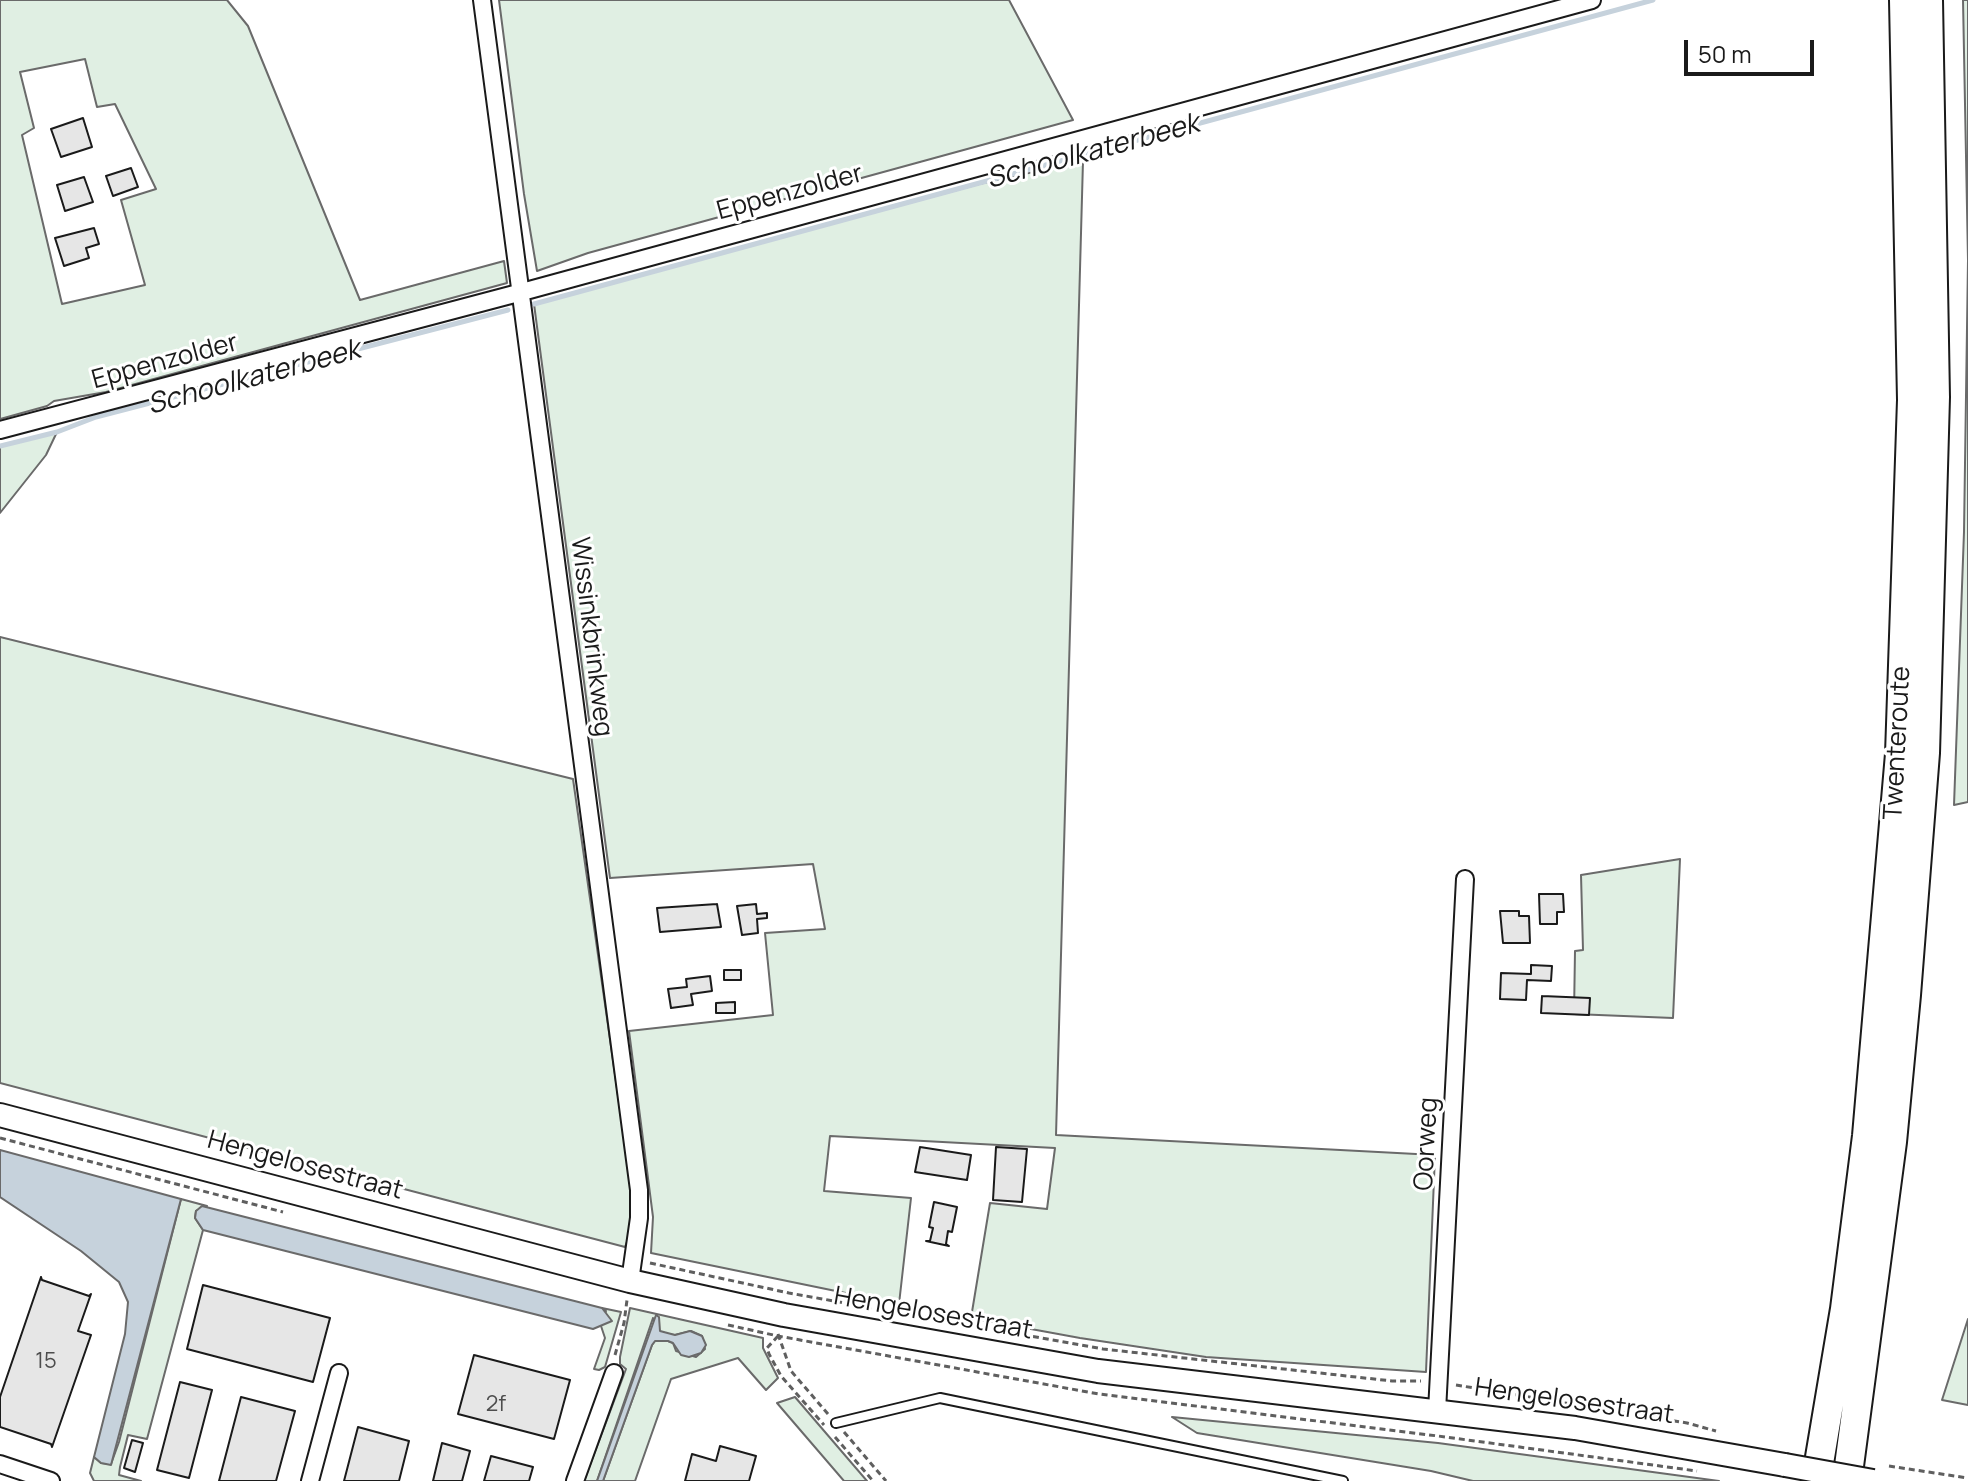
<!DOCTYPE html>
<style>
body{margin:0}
#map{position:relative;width:1968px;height:1481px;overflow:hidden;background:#fff;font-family:Manrope,sans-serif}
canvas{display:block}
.scale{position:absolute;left:1684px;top:40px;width:130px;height:36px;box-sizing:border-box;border:4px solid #1a1a1a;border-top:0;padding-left:10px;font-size:24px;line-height:28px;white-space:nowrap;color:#1a1a1a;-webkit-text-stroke:6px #fff;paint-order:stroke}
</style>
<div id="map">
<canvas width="1968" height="1481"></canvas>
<div class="scale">50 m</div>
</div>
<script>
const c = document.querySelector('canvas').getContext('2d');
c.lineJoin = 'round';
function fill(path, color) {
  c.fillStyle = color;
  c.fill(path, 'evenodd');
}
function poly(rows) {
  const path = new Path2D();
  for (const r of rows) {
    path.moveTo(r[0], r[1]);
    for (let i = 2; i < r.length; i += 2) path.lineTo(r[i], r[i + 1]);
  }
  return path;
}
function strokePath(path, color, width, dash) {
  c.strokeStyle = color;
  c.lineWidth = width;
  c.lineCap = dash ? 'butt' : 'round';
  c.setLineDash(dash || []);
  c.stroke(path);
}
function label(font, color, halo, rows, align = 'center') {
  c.font = font + ' Manrope,sans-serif';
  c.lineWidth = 6;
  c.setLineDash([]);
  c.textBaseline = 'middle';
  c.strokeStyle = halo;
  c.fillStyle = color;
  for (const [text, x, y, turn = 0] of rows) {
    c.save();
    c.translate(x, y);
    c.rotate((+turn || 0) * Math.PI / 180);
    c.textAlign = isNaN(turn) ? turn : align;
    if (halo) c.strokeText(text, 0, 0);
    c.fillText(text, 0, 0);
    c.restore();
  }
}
const green = poly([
 [0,0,227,0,248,26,360,300,504,261,507,283,106,392,54,401,47,406,0,419,0,0],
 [85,59,97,107,115,104,156,189,121,200,145,285,62,304,22,135,34,128,20,72,85,59],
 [499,0,1009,0,1073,120,588,253,537,271,524,194,499,0],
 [1963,0,1968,0,1968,802,1954,805,1964,532,1968,260,1963,0],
 [1083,161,1056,1135,1435,1155,1426,1372,1206,1357,1080,1338,971,1318,990,1203,1047,1209,1055,1148,830,1136,824,1191,911,1198,899,1304,651,1253,653,1217,629,1031,773,1015,765,933,825,929,813,864,610,878,534,304,979,184,1083,161],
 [57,432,46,455,0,513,0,446,57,432],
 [0,637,573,779,633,1201,630,1234,625,1247,0,1083,0,637],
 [1680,859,1673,1018,1574,1014,1575,951,1583,950,1581,875,1680,859],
 [181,1199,207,1206,196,1211,195,1218,203,1230,147,1439,128,1435,120,1467,119,1475,141,1481,94,1481,90,1473,94,1457,101,1463,111,1464,119,1442,181,1199],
 [602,1308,621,1312,605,1367,599,1370,594,1369,605,1338,601,1326,606,1311,602,1308],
 [630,1308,763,1338,763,1348,778,1378,766,1390,738,1358,671,1379,635,1481,603,1481,652,1345,655,1341,668,1341,673,1343,676,1351,696,1357,705,1349,702,1336,691,1331,675,1335,665,1334,659,1331,653,1318,597,1481,584,1481,626,1369,620,1364,620,1357,630,1308],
 [1968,1319,1968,1405,1942,1400,1968,1319],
 [795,1397,867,1481,844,1481,777,1403,795,1397],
 [1172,1417,1438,1443,1719,1481,1473,1481,1431,1471,1197,1433,1172,1417]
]);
const water = poly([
 [0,1150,181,1199,111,1465,101,1463,94,1457,125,1334,128,1302,119,1282,81,1251,0,1197,0,1150],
 [202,1206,602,1308,612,1321,593,1329,203,1230,195,1218,196,1211,202,1206],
 [656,1315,659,1317,660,1331,675,1335,690,1331,702,1336,706,1345,701,1353,689,1357,681,1355,673,1343,668,1341,655,1341,652,1345,603,1481,597,1481,656,1315]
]);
const stream = poly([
 [534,304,1653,0],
 [0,446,57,432,96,417,508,310]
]);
const building = poly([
 [83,118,92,147,61,157,51,129,83,118],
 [131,168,138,187,113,196,106,176,131,168],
 [84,177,93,202,65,211,57,185,84,177],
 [94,228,99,244,86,248,89,258,64,266,55,238,94,228],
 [1539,894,1563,894,1564,912,1557,912,1557,924,1540,924,1539,894],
 [717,904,721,927,660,932,657,908,717,904],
 [756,904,757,914,767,913,767,918,757,919,758,933,742,935,737,906,756,904],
 [1500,911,1519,911,1519,916,1529,916,1530,943,1503,943,1500,911],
 [1531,965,1552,966,1551,981,1527,980,1526,1000,1500,999,1501,973,1531,974,1531,965],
 [724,970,741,970,741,980,724,980,724,970],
 [710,976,712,991,691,994,693,1005,671,1008,668,989,687,987,686,979,710,976],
 [1542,996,1590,998,1589,1015,1541,1013,1542,996],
 [735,1002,735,1013,716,1013,716,1003,735,1002],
 [920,1147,971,1155,967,1180,915,1172,920,1147],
 [996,1147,1027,1149,1022,1202,993,1200,996,1147],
 [934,1202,957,1207,952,1232,948,1231,946,1244,949,1246,926,1241,930,1241,933,1228,929,1227,934,1202],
 [41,1277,42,1280,89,1296,91,1294,78,1331,91,1335,52,1447,51,1444,0,1427,0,1397,41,1277],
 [203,1285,330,1318,313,1382,187,1349,203,1285],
 [474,1355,570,1380,554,1439,458,1414,474,1355],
 [180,1382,212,1390,189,1478,157,1470,180,1382],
 [241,1397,295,1411,276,1481,219,1481,241,1397],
 [358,1427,409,1441,399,1481,344,1481,358,1427],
 [132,1440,143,1443,135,1472,124,1468,132,1440],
 [442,1443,470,1451,462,1481,433,1481,442,1443],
 [720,1446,756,1456,749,1481,685,1481,692,1454,716,1461,720,1446],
 [491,1456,533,1467,529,1481,484,1481,491,1456]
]);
const path = poly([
 [0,1138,283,1212],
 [650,1263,789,1293,1103,1349,1392,1381,1421,1381],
 [728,1325,778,1336,1099,1394,1438,1436,1697,1471],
 [778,1334,791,1371,828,1414],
 [778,1336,767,1348,769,1354,781,1376,824,1425],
 [615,1355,624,1323,627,1300],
 [1456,1385,1687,1423,1716,1431],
 [844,1432,886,1481],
 [835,1437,873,1481],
 [1889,1466,1968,1478]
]);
const lane = poly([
 [836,1423,940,1398,1343,1481]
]);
const street = poly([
 [482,0,639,1190,639,1218,630,1281],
 [0,430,522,292,1592,0],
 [1437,1411,1465,879],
 [0,1464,51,1481],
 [310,1481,339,1373],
 [575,1481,614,1373]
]);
const secondary = poly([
 [0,1115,630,1281,784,1315,1098,1371,1575,1428,1785,1465]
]);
const highway = poly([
 [1816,1481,1845,1309,1867,1136,1900,754,1912,400,1904,0],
 [1847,1481,1892,1142,1906,995,1925,753,1935,397,1928,0]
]);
const secondaryBridge = poly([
 [1785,1465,1873,1481]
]);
const numberNames = [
 ["15",46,1362],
 ["2f",496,1405]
];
const streetNames = [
 ["Eppenzolder",790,193,-15],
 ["Eppenzolder",165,362,-15],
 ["Wissinkbrinkweg",591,637,83],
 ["Twenteroute",1898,743,-87],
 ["Oorweg",1427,1144,-87],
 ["Hengelosestraat",305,1166,15],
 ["Hengelosestraat",933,1314,10],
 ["Hengelosestraat",1574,1402,8]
];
const waterNames = [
 ["Schoolkaterbeek",1093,152,-15],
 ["Schoolkaterbeek",254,378,-15]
];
fill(green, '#e0efe3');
strokePath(green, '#6a6a6a', 2);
fill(water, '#c6d2dc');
strokePath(water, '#6a6a6a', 2);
strokePath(stream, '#c6d2dc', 5);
fill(building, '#e6e6e6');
strokePath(building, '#1a1a1a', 2);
strokePath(lane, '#1a1a1a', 12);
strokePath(street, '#1a1a1a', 20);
strokePath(secondary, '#1a1a1a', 26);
strokePath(highway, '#1a1a1a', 32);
strokePath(path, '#5f5f5f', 3, [6, 4]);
strokePath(lane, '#fff', 8);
strokePath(street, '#fff', 16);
strokePath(secondary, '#fff', 22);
strokePath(highway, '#fff', 28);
strokePath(secondaryBridge, '#1a1a1a', 26, []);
strokePath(secondaryBridge, '#fff', 22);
label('22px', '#4d4d4d', null, numberNames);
label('26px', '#1a1a1a', '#fff', streetNames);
label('italic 28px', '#1a1a1a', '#fff', waterNames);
</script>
